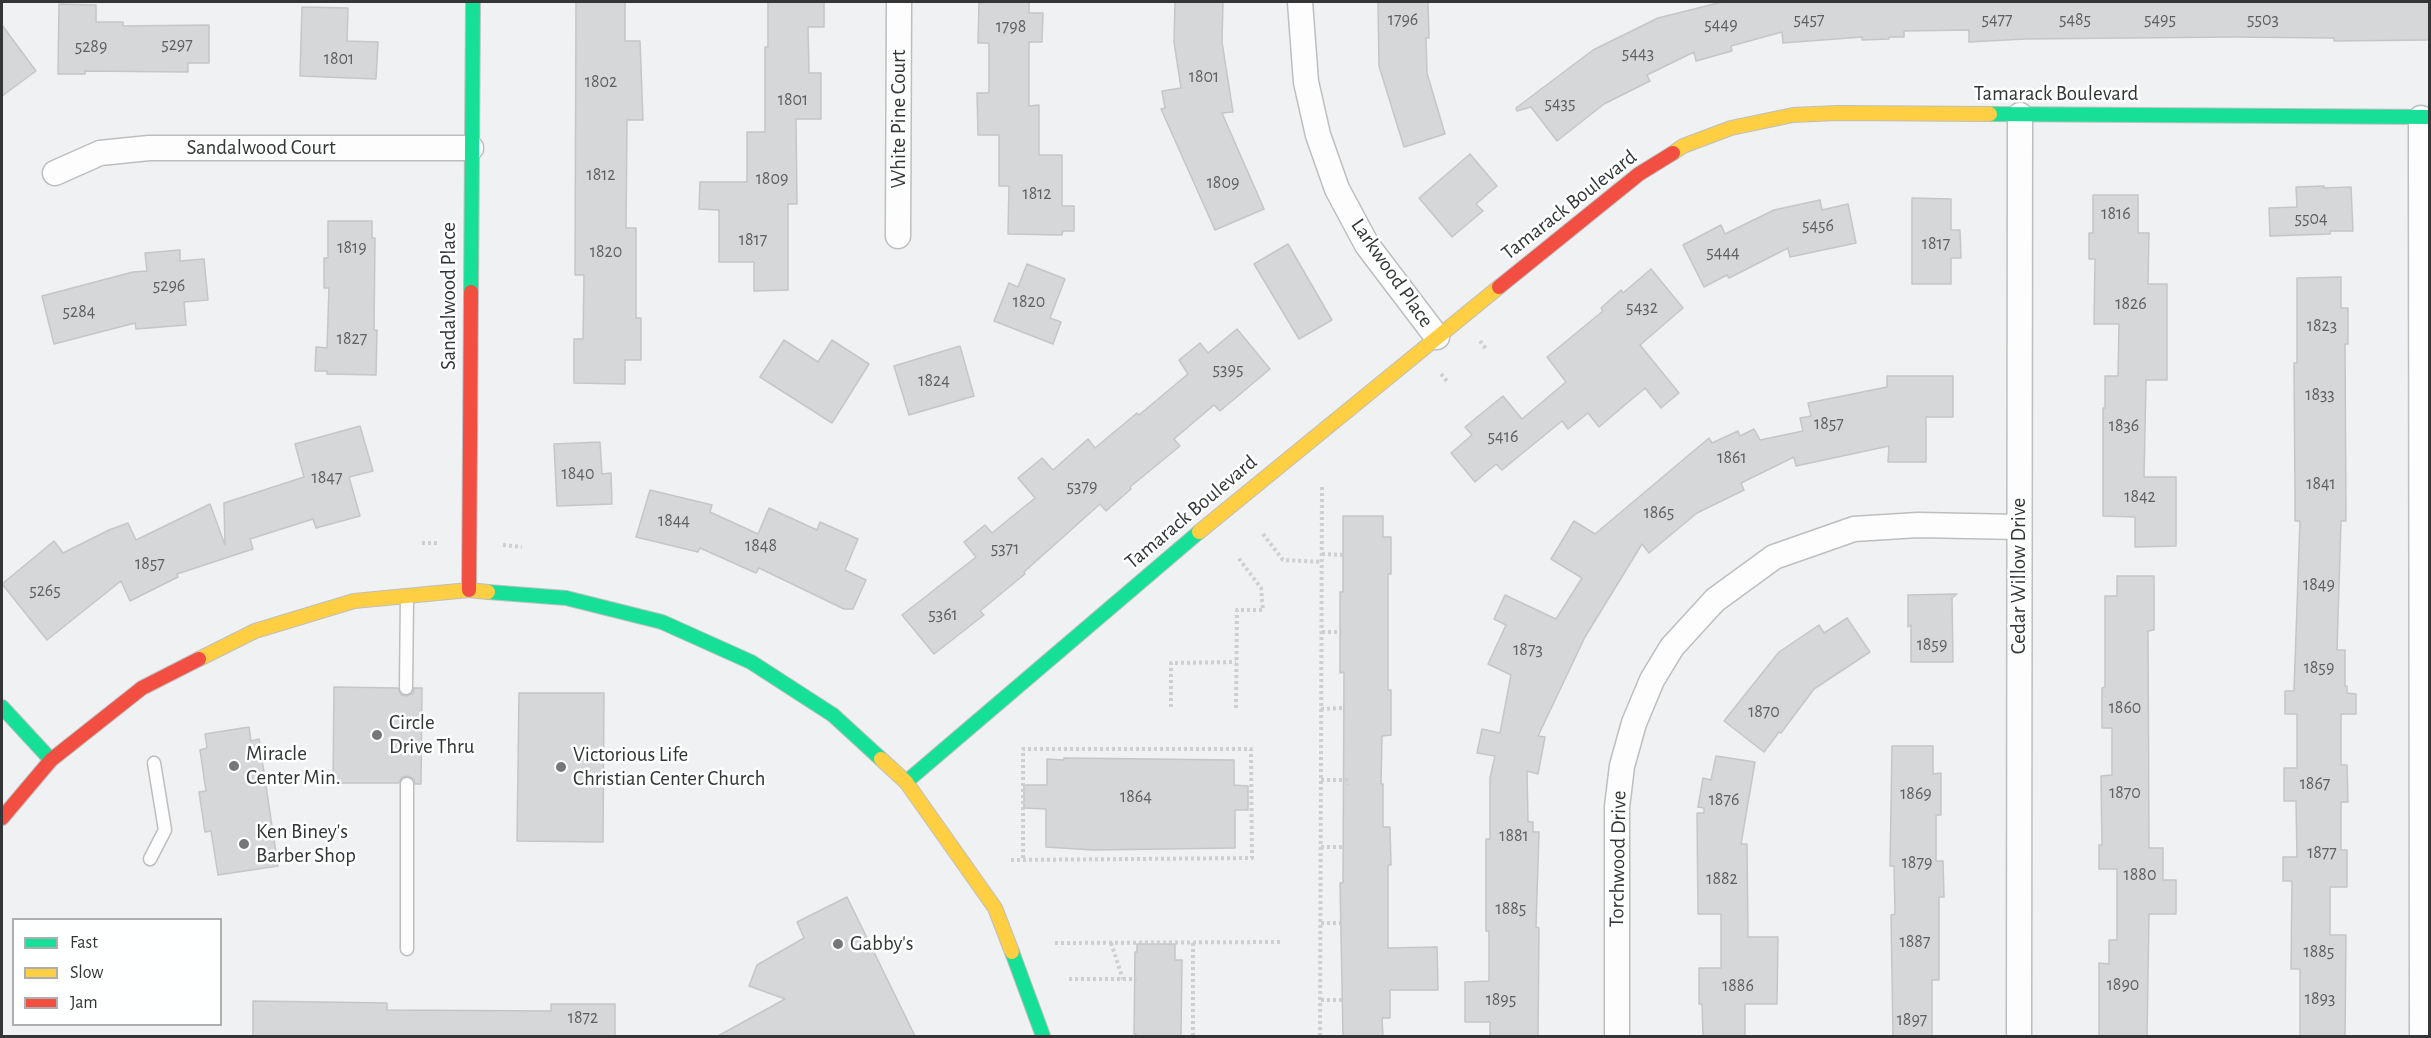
<!DOCTYPE html>
<style>
body{margin:0}
#map{position:relative;width:2431px;height:1038px;overflow:hidden;background:#eff1f3;font-family:"Alegreya Sans",sans-serif}
canvas{display:block}
.frame{position:absolute;inset:0;border:3px solid #333536;pointer-events:none}
.legend{position:absolute;left:12px;top:918px;width:210px;height:108px;box-sizing:border-box;background:#feffff;border:2px solid #adaeaf;margin:0;padding:8px 10px;list-style:none;font-size:18px;color:#333536}
.legend li{display:flex;align-items:center;gap:12px;height:30px}
.legend b{width:30px;border:2px solid #adaeaf}
</style>
<div id="map">
<canvas width="2431" height="1038"></canvas>
<div class="frame"></div>
<ul class="legend">
<li><b style="height:8px;background:#16e098"></b>Fast</li>
<li><b style="height:8px;background:#ffcf43"></b>Slow</li>
<li><b style="height:8px;background:#f24e42"></b>Jam</li>
</ul>
</div>
<script>
const c = document.querySelector('canvas').getContext('2d');
c.lineJoin = 'round';
function fill(path, color) {
  c.fillStyle = color;
  c.fill(path, 'evenodd');
}
function poly(rows) {
  const path = new Path2D();
  for (const r of rows) {
    path.moveTo(r[0], r[1]);
    for (let i = 2; i < r.length; i += 2) path.lineTo(r[i], r[i + 1]);
  }
  return path;
}
function strokePath(path, color, width, dash) {
  c.strokeStyle = color;
  c.lineWidth = width;
  c.lineCap = dash ? 'butt' : 'round';
  c.setLineDash(dash || []);
  c.stroke(path);
}
function label(font, color, halo, rows, align = 'center') {
  c.font = font + ' "Alegreya Sans",sans-serif';
  c.lineWidth = 5;
  c.setLineDash([]);
  c.textBaseline = 'middle';
  c.strokeStyle = halo;
  c.fillStyle = color;
  for (const [text, x, y, turn = 0] of rows) {
    c.save();
    c.translate(x, y);
    c.rotate((+turn || 0) * Math.PI / 180);
    c.textAlign = isNaN(turn) ? turn : align;
    if (halo) c.strokeText(text, 0, 0);
    c.fillText(text, 0, 0);
    c.restore();
  }
}
const building = poly([
 [576,2,625,2,625,41,640,41,643,120,627,120,626,228,636,228,636,318,641,318,641,360,625,360,625,384,574,383,574,339,583,339,584,275,575,275,576,2],
 [768,2,824,2,824,27,808,27,809,73,821,73,821,119,796,119,797,204,788,204,788,290,754,291,754,262,719,262,719,210,699,209,700,182,747,182,747,132,765,132,765,47,768,47,768,2],
 [988,2,1029,2,1029,13,1043,13,1042,42,1029,42,1029,106,1039,105,1039,155,1062,155,1062,206,1074,206,1074,231,1063,231,1062,235,1008,234,1009,186,999,186,999,135,978,135,977,93,989,93,989,43,978,43,979,3,988,2],
 [1175,2,1223,2,1222,42,1233,112,1222,113,1264,209,1215,230,1161,109,1165,108,1162,91,1181,88,1174,42,1175,2],
 [1378,2,1428,2,1429,38,1426,38,1427,73,1445,134,1404,147,1379,66,1378,2],
 [1722,2,2430,2,2430,38,2427,40,2334,41,2334,38,2233,37,2025,39,1969,42,1969,30,1904,31,1904,37,1889,37,1889,39,1862,40,1862,37,1783,43,1782,32,1731,46,1732,51,1696,61,1694,52,1647,75,1650,81,1604,104,1557,141,1531,107,1517,111,1516,108,1593,50,1658,18,1722,2],
 [59,4,96,5,96,22,123,22,123,26,209,25,209,63,188,63,188,72,85,71,85,74,58,74,59,4],
 [302,7,348,8,347,41,378,42,376,79,300,76,302,7],
 [2,25,36,71,2,96,2,25],
 [1470,154,1497,186,1476,204,1483,211,1452,237,1419,198,1470,154],
 [2324,186,2324,188,2351,187,2353,231,2330,231,2330,234,2270,236,2269,208,2297,207,2296,187,2324,186],
 [2093,195,2138,195,2138,233,2149,233,2148,284,2167,284,2167,380,2146,380,2144,477,2176,477,2176,546,2135,547,2135,517,2103,516,2103,408,2105,408,2105,376,2118,376,2119,324,2094,324,2095,259,2089,259,2089,233,2093,233,2093,195],
 [1912,198,1951,199,1951,230,1960,230,1961,258,1951,258,1951,284,1912,284,1912,198],
 [1820,200,1822,210,1848,204,1856,243,1790,257,1788,248,1729,278,1727,275,1704,287,1683,245,1721,225,1725,234,1774,210,1820,200],
 [328,221,372,221,372,238,375,238,374,330,377,330,376,375,327,374,327,371,315,371,316,347,327,348,329,288,324,288,324,258,328,258,328,221],
 [1288,244,1332,320,1299,339,1254,264,1288,244],
 [180,250,180,261,204,259,208,300,184,302,186,325,136,329,135,323,54,344,42,296,133,272,147,271,145,253,180,250],
 [1027,264,1065,279,1050,318,1061,322,1053,344,994,321,1009,283,1018,287,1027,264],
 [1651,269,1683,308,1640,345,1679,393,1661,408,1645,388,1599,427,1588,413,1568,429,1562,421,1502,470,1496,464,1475,482,1451,453,1472,435,1465,427,1503,396,1522,419,1566,382,1547,357,1603,311,1601,308,1621,290,1623,293,1651,269],
 [2341,277,2341,308,2348,308,2348,344,2345,344,2346,521,2341,521,2337,650,2345,650,2345,686,2347,686,2347,693,2356,694,2356,714,2341,714,2341,765,2347,765,2348,802,2341,802,2341,850,2347,850,2347,887,2330,887,2330,935,2346,935,2345,1036,2300,1036,2300,969,2291,969,2292,881,2283,881,2283,857,2297,857,2296,801,2284,801,2284,768,2297,768,2297,714,2285,714,2285,691,2294,691,2300,521,2295,521,2295,495,2294,363,2297,363,2297,278,2341,277],
 [1237,329,1270,369,1220,411,1214,405,1174,439,1180,446,1130,487,1131,489,1106,511,1100,504,1024,572,1025,574,980,611,984,615,934,654,902,615,976,557,964,542,985,525,992,533,1035,498,1018,478,1042,458,1053,470,1088,439,1095,448,1137,413,1139,415,1188,374,1179,360,1200,343,1208,353,1237,329],
 [784,340,818,362,832,340,869,364,832,423,760,377,784,340],
 [960,346,974,396,909,415,894,366,960,346],
 [1887,376,1953,376,1953,417,1926,417,1926,462,1888,462,1889,446,1796,466,1794,457,1741,483,1744,490,1697,513,1649,553,1642,544,1585,637,1538,736,1545,737,1538,774,1527,771,1528,822,1533,822,1533,832,1539,832,1536,927,1539,928,1538,1036,1490,1036,1490,1022,1465,1022,1465,982,1489,981,1489,931,1486,931,1486,839,1490,839,1490,778,1495,756,1477,753,1482,729,1500,733,1511,675,1488,664,1506,625,1494,619,1505,595,1556,619,1582,578,1551,559,1574,521,1595,534,1709,438,1712,443,1738,431,1740,436,1754,429,1760,440,1803,431,1800,418,1811,416,1808,403,1887,387,1887,376],
 [360,426,373,471,349,477,360,516,316,528,313,519,250,539,253,549,177,574,178,577,130,601,121,581,47,640,2,584,54,541,63,553,109,530,128,523,136,540,210,504,225,545,224,503,304,477,295,444,360,426],
 [600,442,602,474,611,473,612,504,557,506,554,444,600,442],
 [650,490,712,505,710,512,758,534,769,508,817,530,820,522,858,539,845,570,866,580,853,609,844,609,759,568,756,573,700,548,698,552,636,537,650,490],
 [1343,516,1383,516,1383,537,1391,537,1391,574,1388,574,1388,690,1391,690,1391,735,1382,736,1381,784,1383,784,1383,827,1390,827,1391,865,1388,865,1388,948,1437,947,1438,990,1390,990,1390,1018,1382,1018,1383,1036,1343,1036,1340,883,1343,883,1344,672,1340,673,1340,592,1343,592,1343,516],
 [2117,576,2154,576,2154,630,2148,631,2149,848,2163,848,2163,880,2176,880,2176,914,2149,914,2147,1036,2099,1036,2099,963,2109,964,2109,940,2117,940,2117,869,2099,869,2099,845,2102,845,2101,776,2112,775,2112,728,2102,728,2102,688,2105,687,2105,596,2117,596,2117,576],
 [1957,594,1952,598,1953,662,1911,662,1911,625,1908,627,1908,595,1957,594],
 [1847,618,1870,652,1814,689,1781,733,1779,732,1764,752,1724,721,1779,652,1819,625,1824,633,1847,618],
 [334,687,398,688,401,695,406,696,413,693,414,688,422,688,421,784,415,784,414,779,408,776,402,777,399,783,333,783,334,687],
 [519,693,604,693,603,842,517,841,519,693],
 [249,727,251,741,259,739,278,866,218,875,211,831,205,832,199,792,206,791,200,750,207,748,205,734,249,727],
 [1892,746,1933,746,1933,774,1941,773,1941,815,1936,815,1936,861,1943,861,1944,897,1939,897,1939,980,1932,980,1932,1036,1893,1036,1891,915,1895,914,1894,866,1890,866,1892,746],
 [1716,756,1755,762,1741,844,1747,844,1748,937,1778,937,1777,1004,1745,1004,1745,1036,1703,1036,1702,1004,1699,1004,1699,968,1721,968,1721,914,1698,914,1697,813,1704,813,1704,808,1698,807,1703,778,1711,780,1716,756],
 [1064,758,1234,760,1234,785,1248,786,1248,810,1235,810,1235,848,1093,850,1046,847,1046,809,1024,808,1024,785,1047,785,1047,759,1064,760,1064,758],
 [847,897,915,1036,718,1036,785,999,749,986,757,965,804,938,797,922,847,897],
 [1137,944,1175,944,1175,960,1182,960,1181,1036,1136,1036,1136,1034,1134,1034,1135,952,1137,952,1137,944],
 [253,1001,387,1003,387,1010,551,1011,551,1004,615,1004,615,1036,253,1036,253,1001]
]);
const path = poly([
 [1480,341,1486,349],
 [1441,374,1447,381],
 [1263,534,1283,560,1322,562],
 [422,543,440,543],
 [503,545,522,547],
 [1322,554,1343,555],
 [1322,632,1340,632],
 [1171,707,1171,663,1236,662],
 [1236,708,1237,610,1263,610,1261,588,1237,556],
 [1321,709,1344,708],
 [1321,780,1347,780,1348,785],
 [1321,847,1343,847],
 [1011,860,1252,858,1251,749,1023,749,1023,859],
 [1321,923,1340,923],
 [1055,943,1281,942],
 [1111,943,1123,979],
 [1069,979,1137,979],
 [1321,1000,1343,1000],
 [1193,1036,1193,943],
 [1320,1036,1322,485]
]);
const lane = poly([
 [406,688,407,596],
 [407,784,407,949],
 [150,859,165,830,154,763]
]);
const street = poly([
 [1300,2,1306,82,1318,135,1337,189,1367,245,1437,337],
 [2421,118,2422,1036],
 [55,173,100,153,149,148,471,148],
 [898,236,899,2],
 [1617,1036,1617,807,1622,766,1634,723,1652,680,1672,647,1715,600,1774,557,1854,529,1918,525,2019,527],
 [2019,1036,2020,115]
]);
const fast = poly([
 [1990,114,2430,117],
 [471,292,473,2],
 [488,592,566,598,662,622,751,662,833,715,881,759],
 [2,707,51,760],
 [906,782,1199,532],
 [1012,952,1043,1036]
]);
const slow = poly([
 [1673,153,1683,146,1731,128,1793,115,1838,113,1990,114],
 [1199,532,1499,287],
 [199,659,255,631,354,601,469,590,488,592],
 [881,759,906,782,995,908,1012,952]
]);
const jam = poly([
 [1499,287,1639,174,1673,153],
 [469,590,471,292],
 [2,818,51,760,142,688,199,659]
]);
const markers = [
 [377,735,6,"#757778"],
 [234,766,6,"#757778"],
 [561,767,6,"#757778"],
 [244,844,6,"#757778"],
 [838,944,6,"#757778"]
];
const numberNames = [
 ["1796",1403,20],
 ["5457",1809,20],
 ["5477",1997,20],
 ["5485",2075,20],
 ["5495",2160,20],
 ["5503",2263,20],
 ["5449",1721,25],
 ["1798",1011,27],
 ["5297",177,45],
 ["5289",91,47],
 ["5443",1638,54],
 ["1801",339,59],
 ["1801",1204,77],
 ["1802",601,82],
 ["1801",793,100],
 ["5435",1560,104],
 ["1812",601,175],
 ["1809",772,179],
 ["1809",1223,183],
 ["1812",1037,194],
 ["1816",2116,214],
 ["5504",2311,219],
 ["5456",1818,226],
 ["1817",753,240],
 ["1817",1936,244],
 ["1819",352,248],
 ["1820",606,252],
 ["5444",1723,253],
 ["5296",169,286],
 ["1820",1029,302],
 ["1826",2131,304],
 ["5432",1642,308],
 ["5284",79,312],
 ["1823",2322,326],
 ["1827",352,339],
 ["5395",1228,370],
 ["1824",934,381],
 ["1833",2320,395],
 ["1857",1829,424],
 ["1836",2124,426],
 ["5416",1503,437],
 ["1861",1732,458],
 ["1840",578,474],
 ["1847",327,478],
 ["1841",2321,484],
 ["5379",1082,487],
 ["1842",2140,497],
 ["1865",1659,513],
 ["1844",674,521],
 ["1848",761,546],
 ["5371",1005,549],
 ["1857",150,564],
 ["1849",2319,585],
 ["5265",45,591],
 ["5361",943,615],
 ["1859",1932,645],
 ["1873",1528,650],
 ["1859",2319,668],
 ["1860",2125,708],
 ["1870",1764,712],
 ["1867",2315,784],
 ["1870",2125,793],
 ["1869",1916,794],
 ["1864",1136,797],
 ["1876",1724,800],
 ["1881",1514,836],
 ["1877",2322,853],
 ["1879",1917,863],
 ["1880",2140,875],
 ["1882",1722,879],
 ["1885",1511,909],
 ["1887",1915,942],
 ["1885",2319,952],
 ["1890",2123,985],
 ["1886",1738,986],
 ["1893",2320,999],
 ["1895",1501,1000],
 ["1872",583,1018],
 ["1897",1912,1020]
];
const streetNames = [
 ["Tamarack Boulevard",2056,94],
 ["White Pine Court",899,119,-90],
 ["Sandalwood Court",261,148],
 ["Tamarack Boulevard",1569,205,-38],
 ["Larkwood Place",1392,273,55],
 ["Sandalwood Place",449,296,-90],
 ["Tamarack Boulevard",1191,512,-40],
 ["Cedar Willow Drive",2019,576,-90],
 ["Torchwood Drive",1618,859,-89]
];
const poiNames = [
 ["Circle",389,723],
 ["Drive Thru",389,747],
 ["Miracle",246,754],
 ["Center Min.",246,778],
 ["Victorious Life",573,755],
 ["Christian Center Church",573,779],
 ["Ken Biney's",256,832],
 ["Barber Shop",256,856],
 ["Gabby's",850,944]
];
fill(building, '#d6d7d9');
strokePath(building, '#c4c6c7', 1.5);
strokePath(lane, '#bdbebf', 15);
strokePath(street, '#bdbebf', 27);
strokePath(fast, '#bdbebf', 16);
strokePath(slow, '#bdbebf', 16);
strokePath(jam, '#bdbebf', 16);
strokePath(path, '#cecfd0', 4, [3, 3]);
strokePath(lane, '#fdfdfd', 12);
strokePath(street, '#fdfdfd', 24);
strokePath(fast, '#16e098', 14);
strokePath(slow, '#ffcf43', 14);
strokePath(jam, '#f24e42', 14);
for (const [x, y, r, color] of markers) {
  const dot = new Path2D();
  dot.arc(x, y, r, 0, 2 * Math.PI);
  c.fillStyle = color;
  c.fill(dot);
  strokePath(dot, '#feffff', 2);
}
label('18px', '#5e5f60', null, numberNames);
label('21px', '#333536', '#feffff', streetNames);
label('21px', '#333536', '#feffff', poiNames, 'left');
</script>
